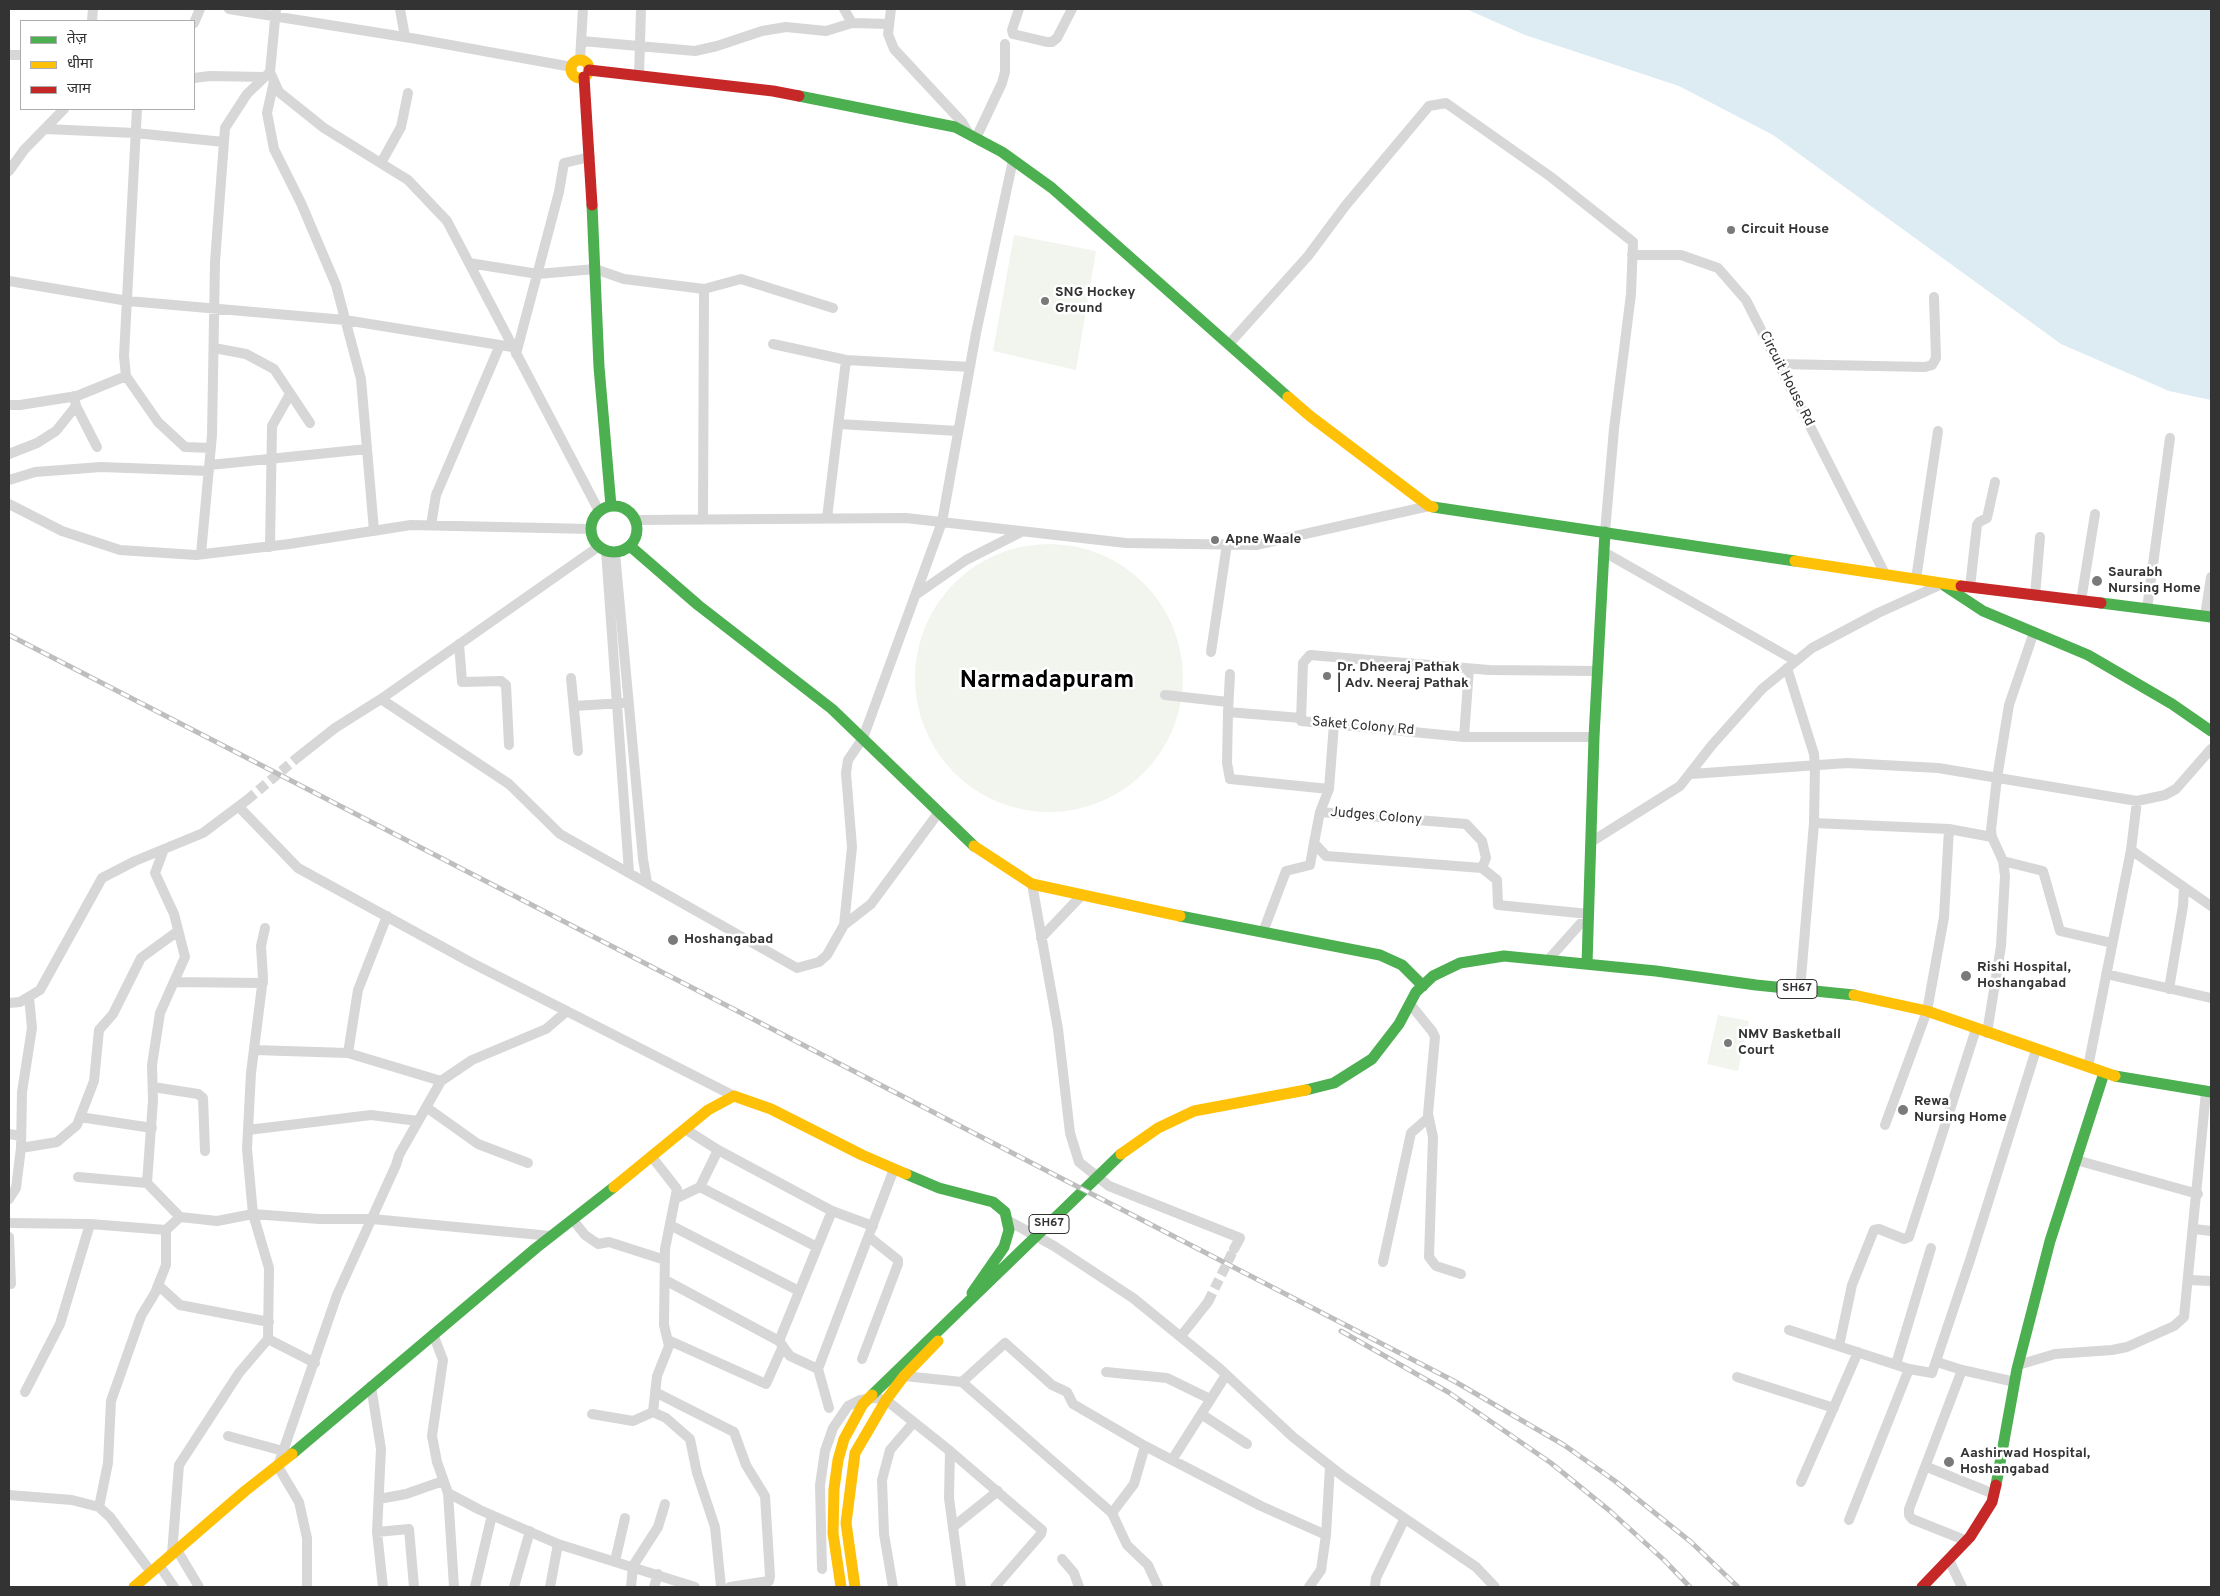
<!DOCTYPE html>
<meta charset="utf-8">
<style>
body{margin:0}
#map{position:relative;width:2220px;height:1596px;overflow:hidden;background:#fff;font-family:Overpass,"Noto Sans Devanagari",sans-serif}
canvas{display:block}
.frame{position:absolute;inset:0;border:10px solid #333;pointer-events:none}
.legend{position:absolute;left:20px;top:20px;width:175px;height:90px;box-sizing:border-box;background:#fff;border:1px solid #adadad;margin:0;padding:6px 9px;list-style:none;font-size:15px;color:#333}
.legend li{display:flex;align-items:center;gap:10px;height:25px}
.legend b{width:25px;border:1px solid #adadad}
</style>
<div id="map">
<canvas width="2220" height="1596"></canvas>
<div class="frame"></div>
<ul class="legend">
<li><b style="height:6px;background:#4caf50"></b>तेज़</li>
<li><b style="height:6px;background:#ffc107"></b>धीमा</li>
<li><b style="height:6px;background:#c62828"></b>जाम</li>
</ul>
</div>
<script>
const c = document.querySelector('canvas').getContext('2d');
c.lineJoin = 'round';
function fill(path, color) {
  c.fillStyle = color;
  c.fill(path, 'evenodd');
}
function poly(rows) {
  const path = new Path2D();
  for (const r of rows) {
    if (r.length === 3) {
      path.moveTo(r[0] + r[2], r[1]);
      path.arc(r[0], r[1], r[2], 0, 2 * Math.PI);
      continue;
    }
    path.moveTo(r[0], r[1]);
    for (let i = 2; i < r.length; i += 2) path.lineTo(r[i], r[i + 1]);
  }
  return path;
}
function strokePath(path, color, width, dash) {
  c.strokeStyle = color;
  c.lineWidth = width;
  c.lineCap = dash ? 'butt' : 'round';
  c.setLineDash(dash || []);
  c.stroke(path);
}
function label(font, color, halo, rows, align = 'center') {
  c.font = font + ' Overpass,sans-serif';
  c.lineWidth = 5;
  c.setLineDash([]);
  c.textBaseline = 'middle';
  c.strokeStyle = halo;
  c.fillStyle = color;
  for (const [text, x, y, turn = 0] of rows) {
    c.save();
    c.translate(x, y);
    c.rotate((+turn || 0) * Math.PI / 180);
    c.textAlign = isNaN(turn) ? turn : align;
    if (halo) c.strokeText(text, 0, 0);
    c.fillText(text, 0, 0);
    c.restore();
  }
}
const green = poly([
 [1014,235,1096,251,1076,370,993,351],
 [1049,678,134],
 [1718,1015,1749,1021,1738,1071,1707,1064]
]);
const water = poly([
 [1466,9,2211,9,2211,400,2169,391,2061,344,1773,135,1679,86,1525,35]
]);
const streetTunnel = poly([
 [247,800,297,758],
 [1208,1302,1234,1249]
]);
const street = poly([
 [229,9,417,39,572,67],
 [276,9,270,72,279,92,324,128,408,180,447,221,599,511],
 [400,9,405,37],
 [844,9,852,23],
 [891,9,888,34,894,49,962,122,969,134],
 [1019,9,1012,30,1013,34,1047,42,1052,42,1057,38,1072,9],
 [92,21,93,9],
 [194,23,200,9],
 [582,41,695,51,717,46,762,31,786,27,826,31,852,23,889,24],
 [9,55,21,55],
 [580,60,583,9],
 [639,76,641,9],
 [194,78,210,76,264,77],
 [274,81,267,113,274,149,301,203,336,285,361,379,374,531],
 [137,109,124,356,126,376,158,422,185,447,211,448],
 [45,129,135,133,224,142],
 [976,138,1002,83,1005,72,1005,44],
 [381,163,401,127,408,93],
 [9,171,24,150,64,109],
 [1632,255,1681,255,1718,268,1746,300,1885,574],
 [469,263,538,274,595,269,624,279,704,289,741,279,833,308],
 [9,281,128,301,345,320,512,347],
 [773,344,846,360,970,367],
 [1229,344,1308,256,1346,205,1429,106,1446,103,1551,177,1633,242,1631,294,1614,429,1605,532],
 [214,348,246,354,274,369,310,423],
 [516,354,559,192,564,163,590,157],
 [1779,364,1925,367,1932,365,1936,358,1934,297],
 [9,405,20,405,77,396,126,376],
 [76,406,97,447],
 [839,424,958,431],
 [9,454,37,443,56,431,76,406,74,396],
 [210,465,367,449],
 [9,480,35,472,101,467,209,471],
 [9,504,62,531,120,550,196,555,289,544,411,525,590,529],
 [827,518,846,360],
 [703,519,704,289],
 [635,520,906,518,1126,543,1256,545,1429,506],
 [431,525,436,495,500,345],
 [270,547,272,426,290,394],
 [606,551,629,872],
 [1604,552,1796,661],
 [615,553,643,859,647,882],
 [201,554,212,435,215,262,225,128,247,94,270,72],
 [1916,579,1938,431],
 [1970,587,1977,525,1979,522,1987,518,1995,482],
 [917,594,966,560,1021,532],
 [2035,596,2040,537],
 [2081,601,2095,514],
 [2147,609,2170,438],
 [2205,616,2211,577],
 [459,644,462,682,501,681,506,685,509,745],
 [1211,652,1227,544],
 [1787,668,1814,754,1815,766,1814,823,1800,990],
 [1469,669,1464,737,1301,721,1303,663,1310,655,1489,670,1598,671],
 [1230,674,1228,712,1301,718],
 [571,678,578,751],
 [1165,695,1228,702],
 [381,699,509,784,560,834,797,968,819,962,827,955,844,925,852,847,846,773,848,760,863,738,942,522,976,333,1013,160],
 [574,706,623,703],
 [1228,712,1227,763,1230,779,1329,789],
 [1464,737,1594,737],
 [297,758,335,728,381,699,598,547],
 [1691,774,1847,763,1938,768,2137,801,2165,795,2176,789,2211,749],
 [239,807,298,868,470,962,734,1096],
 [1320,812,1329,789,1334,724],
 [1814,823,1949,829,1992,837],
 [1591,842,1680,786,1712,745,1762,689,1812,648,1878,613,1942,584],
 [164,849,155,873,174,914,185,957,160,1013,152,1065,153,1100,147,1183,180,1217],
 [2131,850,2211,906],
 [2003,861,2043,871,2060,931,2112,943],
 [1482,868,1486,858,1482,841,1466,824,1320,812,1314,843,1326,856,1482,868,1497,880,1498,905,1589,914,1548,960],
 [1032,884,1058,1029,1070,1133,1079,1162,1109,1186,1240,1238,1234,1249],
 [844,925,871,904,939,812],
 [1263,932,1286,871,1310,865,1314,843],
 [1041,938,1081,896],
 [2106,974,2211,998],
 [174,982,263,983],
 [2169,989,2183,906,2184,887],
 [9,1003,20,1002,40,990,102,878,135,861,203,833,247,800],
 [1410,1004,1432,1031,1435,1037,1428,1114,1433,1137,1429,1257,1436,1266,1461,1274],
 [1987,1033,2001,946,2005,876,2003,861,1992,837,1991,830,1997,778,2009,705,2034,632],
 [254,1050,348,1053,441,1081],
 [348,1053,358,990,387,916],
 [2088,1067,2131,850,2137,801],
 [153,1087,198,1094,203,1098,205,1151],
 [426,1107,478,1144,528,1163],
 [80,1117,152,1128],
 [1885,1125,1927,1011,1944,917,1949,829],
 [685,1129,718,1150,832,1211],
 [248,1130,371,1115,418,1121],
 [9,1134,21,1136],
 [21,1148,57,1142,77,1125,94,1081,99,1030,113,1014,141,958,178,931],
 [652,1157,677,1189,665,1249,664,1325,669,1346,657,1376,653,1412,666,1418,690,1439,697,1473,715,1527,721,1587],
 [2076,1160,2198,1194],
 [78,1177,147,1183],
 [700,1187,718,1150],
 [9,1199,16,1188,21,1148,22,1092,32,1028,29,997],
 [675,1199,700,1187,817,1247],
 [573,1220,585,1235,598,1244,609,1242,665,1260],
 [1007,1220,1054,1246,1133,1298,1219,1368,1293,1437,1344,1477,1476,1567,1495,1587],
 [9,1223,90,1224,166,1230,180,1217,217,1221,253,1214,319,1219,372,1219,551,1236],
 [670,1225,799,1291],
 [2194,1229,2211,1231],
 [9,1237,11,1284],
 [1383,1262,1411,1133,1428,1118],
 [665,1280,779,1341,790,1356,818,1369],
 [2189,1280,2211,1281],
 [158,1285,180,1305,269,1322],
 [1789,1330,1909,1369,1932,1373,1970,1260,2036,1050],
 [433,1334,443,1360,432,1436,437,1462,448,1493,454,1587],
 [1181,1336,1208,1302],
 [268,1339,315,1363],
 [668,1340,766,1384,783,1346],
 [779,1341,832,1211,873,1226],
 [1839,1346,1852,1285,1874,1230,1879,1229,1904,1239,1909,1237,1976,1029],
 [862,1359,898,1264,898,1260,869,1237],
 [1937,1362,1962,1370],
 [1896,1364,1931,1248],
 [2018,1365,2055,1354,2112,1350,2127,1347,2174,1326,2184,1317,2206,1092],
 [1106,1372,1167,1378,1210,1399],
 [904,1376,962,1382,1005,1343,1052,1385,1067,1392,1073,1404,1145,1446,1261,1506,1326,1535],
 [1737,1377,1834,1408],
 [962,1382,1112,1513,1127,1545,1148,1565,1158,1587],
 [371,1386,381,1449,377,1532,383,1587],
 [25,1392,60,1324,90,1224],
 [655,1392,734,1432,746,1465,765,1496,770,1576,769,1581,730,1587],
 [829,1408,818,1369,894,1169],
 [592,1414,633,1421,653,1412],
 [1201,1414,1247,1444],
 [228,1436,283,1451],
 [950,1451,949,1498,961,1587],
 [1172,1460,1226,1375],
 [279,1463,337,1295,396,1165,399,1155,441,1081,472,1060,546,1029,567,1011],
 [277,1465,299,1502,307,1538,307,1587],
 [1927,1467,1994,1494],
 [1801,1482,1858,1352],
 [448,1493,480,1510,558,1544,695,1587],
 [9,1495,72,1500,99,1507,110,1517,151,1572],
 [379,1499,406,1494,443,1481],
 [99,1507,108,1463,111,1401,141,1316,155,1293,166,1265,166,1230],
 [1112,1513,1134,1484,1145,1446],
 [1849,1520,1909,1369],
 [953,1527,998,1491],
 [377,1532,409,1529,414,1587],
 [1967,1541,1912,1519,1909,1515,1909,1509,1962,1370,2015,1382],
 [177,1550,199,1587],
 [172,1554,179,1465,239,1373,268,1339,269,1268,253,1214,247,1149,251,1073,263,978,261,946,265,928],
 [1062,1559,1074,1573,1079,1587],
 [1949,1560,1962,1587],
 [615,1561,625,1518],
 [159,1565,174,1587],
 [822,1569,820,1485,825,1451,833,1428,848,1406,860,1400,875,1398,886,1400,950,1451,1042,1530,1041,1534,995,1587],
 [475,1587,492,1515],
 [514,1587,530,1531],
 [550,1587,558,1544],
 [631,1587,633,1566,658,1527,665,1504],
 [654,1587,658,1574],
 [893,1587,884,1534,882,1480,890,1450,914,1422],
 [1309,1587,1321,1570,1326,1535,1330,1466],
 [1375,1587,1376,1578,1404,1520]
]);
const fast = poly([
 [799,96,955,127,1002,152,1052,188,1288,397],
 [592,205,599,367,611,506],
 [614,529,23],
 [1433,507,1795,561],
 [630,546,698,605,832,709,974,846],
 [1945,586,1983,611,2088,655,2172,704,2211,731],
 [2101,603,2211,617],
 [1180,916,1380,955,1402,965,1423,986],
 [1587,964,1594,737,1605,532],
 [2115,1076,2211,1092],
 [1306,1090,1334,1083,1372,1059,1399,1024,1416,992,1433,976,1460,963,1504,956,1656,971,1756,985,1854,995],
 [906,1174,939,1188,993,1202,1005,1212,1009,1230,1004,1247,972,1293],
 [872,1395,1121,1154],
 [292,1454,536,1248,614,1187],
 [1996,1485,2017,1369,2050,1241,2104,1073]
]);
const slow = poly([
 [580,69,9],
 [1288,397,1310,416,1429,506,1433,507],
 [1795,561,1961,586],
 [974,846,1032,884,1180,916],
 [1854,995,1927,1011,2115,1076],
 [1121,1154,1158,1128,1194,1111,1306,1090],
 [614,1187,708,1110,734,1096,771,1109,862,1155,906,1174],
 [134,1587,245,1491,292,1454],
 [841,1587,833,1533,834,1489,838,1460,844,1439,863,1404,872,1395],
 [855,1587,846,1523,855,1453,886,1400,904,1376,938,1341]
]);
const jam = poly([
 [589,70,773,91,799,96],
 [584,77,592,205],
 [1961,586,2101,603],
 [1922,1587,1970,1537,1992,1502,1996,1485]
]);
const rail = poly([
 [9,635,1454,1381,1564,1445,1615,1481,1691,1542,1738,1587],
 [1341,1331,1448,1392,1551,1463,1610,1511,1664,1560,1690,1587]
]);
const markers = [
 [1731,230,5,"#7a7a7a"],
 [1045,301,5,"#7a7a7a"],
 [1215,540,5,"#7a7a7a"],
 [2097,581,6,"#7a7a7a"],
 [1327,676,5,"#7a7a7a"],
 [673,940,6,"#7a7a7a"],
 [1966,976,6,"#7a7a7a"],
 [1728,1043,5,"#7a7a7a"],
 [1903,1110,6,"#7a7a7a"],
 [1949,1462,6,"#7a7a7a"]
];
const shields = [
 [1797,989,40],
 [1049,1224,40]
];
const shieldNames = [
 ["SH67",1797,989],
 ["SH67",1049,1224]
];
const poiNames = [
 ["Circuit House",1741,230],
 ["SNG Hockey",1055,293],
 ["Ground",1055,309],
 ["Apne Waale",1225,540],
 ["Saurabh",2108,573],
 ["Nursing Home",2108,589],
 ["Dr. Dheeraj Pathak",1337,668],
 ["| Adv. Neeraj Pathak",1337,684],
 ["Hoshangabad",684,940],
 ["Rishi Hospital,",1977,968],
 ["Hoshangabad",1977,984],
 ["NMV Basketball",1738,1035],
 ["Court",1738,1051],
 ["Rewa",1914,1102],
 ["Nursing Home",1914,1118],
 ["Aashirwad Hospital,",1960,1454],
 ["Hoshangabad",1960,1470]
];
const streetNames = [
 ["Circuit House Rd",1786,379,63],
 ["Saket Colony Rd",1363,727,5],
 ["Judges Colony",1376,817,5]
];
const townNames = [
 ["Narmadapuram",1047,682]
];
fill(green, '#f1f5ed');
fill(water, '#ddebf3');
strokePath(streetTunnel, '#d6d6d6', 10, [10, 5]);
strokePath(street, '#d7d7d7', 10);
strokePath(fast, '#4caf50', 11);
strokePath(slow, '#ffc107', 11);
strokePath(jam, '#c62828', 11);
strokePath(rail, '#bebebe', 5);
strokePath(rail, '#fff', 3, [9]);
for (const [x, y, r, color] of markers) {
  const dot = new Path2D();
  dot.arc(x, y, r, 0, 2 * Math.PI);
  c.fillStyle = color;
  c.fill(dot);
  strokePath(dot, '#fff', 2);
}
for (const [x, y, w] of shields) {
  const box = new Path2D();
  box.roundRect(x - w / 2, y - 9.5, w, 19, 4);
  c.fillStyle = '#fff';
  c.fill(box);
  strokePath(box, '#333', 1);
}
label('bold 12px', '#333', null, shieldNames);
label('bold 14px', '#333', '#fff', poiNames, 'left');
label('14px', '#333', '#fff', streetNames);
label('bold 24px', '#000', '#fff', townNames);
</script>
